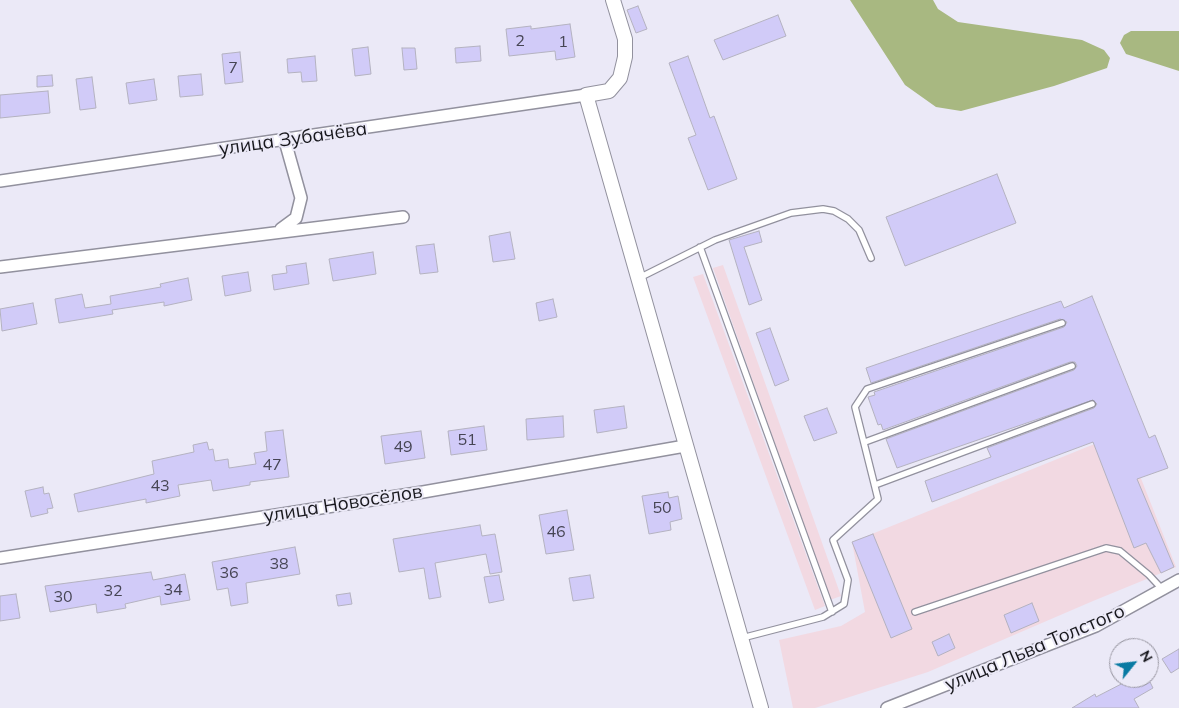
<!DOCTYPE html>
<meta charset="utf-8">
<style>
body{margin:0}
#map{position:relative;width:1179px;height:708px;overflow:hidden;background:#ebe9f7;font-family:Mulish,sans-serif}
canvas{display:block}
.north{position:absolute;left:1109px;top:638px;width:50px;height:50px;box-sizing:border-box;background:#ebe9f7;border:1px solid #9795a0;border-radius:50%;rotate:61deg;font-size:14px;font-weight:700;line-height:20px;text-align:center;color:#18181d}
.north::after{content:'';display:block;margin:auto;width:18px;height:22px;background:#087aa3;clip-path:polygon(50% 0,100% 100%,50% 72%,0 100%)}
</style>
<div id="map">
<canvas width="1179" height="708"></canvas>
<div class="north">N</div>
</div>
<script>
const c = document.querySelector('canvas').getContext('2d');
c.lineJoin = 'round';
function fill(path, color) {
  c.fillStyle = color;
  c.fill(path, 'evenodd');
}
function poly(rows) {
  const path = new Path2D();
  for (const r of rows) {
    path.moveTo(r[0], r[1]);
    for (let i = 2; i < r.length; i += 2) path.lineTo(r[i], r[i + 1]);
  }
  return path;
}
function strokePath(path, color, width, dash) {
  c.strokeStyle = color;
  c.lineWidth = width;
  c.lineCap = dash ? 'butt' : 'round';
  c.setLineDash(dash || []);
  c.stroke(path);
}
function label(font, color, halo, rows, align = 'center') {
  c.font = font + ' Mulish,sans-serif';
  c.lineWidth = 4;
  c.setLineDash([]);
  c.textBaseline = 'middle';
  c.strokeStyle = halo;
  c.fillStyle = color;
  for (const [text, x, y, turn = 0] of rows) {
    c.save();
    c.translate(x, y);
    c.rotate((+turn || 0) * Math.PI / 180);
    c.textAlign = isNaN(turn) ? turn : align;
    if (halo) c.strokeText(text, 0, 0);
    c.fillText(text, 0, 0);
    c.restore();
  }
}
const industrial = poly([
 [723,265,841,596,830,600,713,268],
 [703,274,825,606,815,610,693,277],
 [1125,438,1176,567,1093,601,928,672,815,708,793,708,779,640,841,626,865,612,852,542,1092,445]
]);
const forest = poly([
 [850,0,933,0,938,9,958,22,1082,40,1104,50,1110,58,1107,68,1054,86,961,111,936,107,905,85],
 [1131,31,1179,31,1179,71,1126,54,1120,43,1124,35]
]);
const building = poly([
 [638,6,647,29,636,33,627,10,638,6],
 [778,15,786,36,723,60,714,40,778,15],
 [570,24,575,57,556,60,555,51,509,56,506,29,531,26,531,29,570,24],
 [480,46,481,61,456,63,455,48,480,46],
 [368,47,371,74,355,76,352,49,368,47],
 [402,48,415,48,417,69,404,70,402,48],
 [240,52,243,82,225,84,222,54,240,52],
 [315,56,317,81,302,82,301,72,288,73,287,59,315,56],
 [688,56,710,118,714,116,737,179,708,190,688,138,696,135,669,63,688,56],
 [201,74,203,95,180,97,178,76,201,74],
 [52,75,53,86,37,87,37,76,52,75],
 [92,77,96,108,80,110,76,79,92,77],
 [154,79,157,100,129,104,126,83,154,79],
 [48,91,50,113,0,118,0,95,48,91],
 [997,174,1016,223,905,266,886,217,997,174],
 [759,231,762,242,744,247,762,300,749,305,729,240,759,231],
 [510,232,515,259,493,262,489,236,510,232],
 [434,244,438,272,420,274,416,246,434,244],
 [373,252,376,274,333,281,329,259,373,252],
 [306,263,309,284,274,290,272,275,287,273,286,266,306,263],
 [248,272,251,291,225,296,222,276,248,272],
 [188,278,192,300,164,306,164,302,112,310,113,314,59,323,55,299,82,294,85,308,111,304,110,296,161,287,160,284,188,278],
 [1092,296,1149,438,1155,435,1168,468,1137,479,1174,567,1161,573,1146,543,1134,548,1093,442,932,502,925,481,991,457,987,448,1094,408,1097,404,1093,400,897,468,886,439,1074,370,1077,366,1075,362,1070,362,883,430,881,424,878,425,868,397,875,395,874,392,1064,327,1067,322,1060,319,871,383,866,368,1061,301,1064,308,1092,296],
 [553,299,557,317,539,321,536,303,553,299],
 [33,303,37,324,2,331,0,309,33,303],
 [770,328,789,380,775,386,756,333,770,328],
 [624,406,627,428,597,433,594,410,624,406],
 [827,408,837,433,814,441,804,416,827,408],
 [563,416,564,437,527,440,526,419,563,416],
 [484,426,487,450,451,455,448,431,484,426],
 [283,430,289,477,250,482,250,485,213,491,211,480,178,485,180,496,146,503,146,499,78,512,74,494,154,474,152,461,194,452,193,445,207,442,209,450,213,449,215,461,228,459,229,468,256,464,254,453,267,451,265,432,283,430],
 [421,431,425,458,385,464,381,436,421,431],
 [43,487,44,494,49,493,53,508,47,509,48,513,31,517,25,491,43,487],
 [668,492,669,498,678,496,682,519,670,522,671,530,649,534,642,496,668,492],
 [567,510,574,550,546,554,539,515,567,510],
 [480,525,482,536,495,534,502,572,490,574,486,554,435,563,441,597,429,599,424,568,399,572,393,539,480,525],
 [873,534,912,629,891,638,852,542,873,534],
 [295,547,300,574,246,583,248,603,231,606,228,588,217,590,212,562,295,547],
 [151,572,153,580,185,574,190,600,161,605,160,596,125,604,126,608,97,613,96,604,50,612,45,586,151,572],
 [499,575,504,600,489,603,484,577,499,575],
 [590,575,594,598,573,601,569,578,590,575],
 [350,593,352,604,338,606,336,595,350,593],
 [16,594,20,618,0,621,0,596,16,594],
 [1032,603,1039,621,1011,633,1004,615,1032,603],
 [949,634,955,648,938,656,932,642,949,634],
 [1179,649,1179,668,1171,673,1162,659,1179,649],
 [1133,678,1148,678,1153,688,1134,699,1139,708,1072,708,1095,694,1096,697,1133,678]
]);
const service = poly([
 [700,247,832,612],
 [639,278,715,240,791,213,823,209,834,211,848,219,859,230,871,258],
 [865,442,1072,366],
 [875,485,1092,404],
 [915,612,1106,548,1120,551,1149,575,1162,589],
 [742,638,823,617,844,604,848,580,833,540,878,499,855,407,867,389,1062,323]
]);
const minor = poly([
 [0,181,586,95],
 [281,229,296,218,301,198,285,141],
 [0,267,403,217],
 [0,558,423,492,685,446],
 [887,708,1096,626,1179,580]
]);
const tertiary = poly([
 [613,0,625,39,625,57,620,78,609,91,586,95,761,708]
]);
const numberNames = [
 ["2",520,41],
 ["1",563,42],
 ["7",233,68],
 ["51",467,440],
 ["49",403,447],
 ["47",272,465],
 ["43",160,486],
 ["50",662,508],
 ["46",556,532],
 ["38",279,564],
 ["36",229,573],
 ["34",173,590],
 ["32",113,591],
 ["30",63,597]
];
const streetNames = [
 ["улица Зубачёва",293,139,-8],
 ["улица Новосёлов",343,504,-9],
 ["улица Льва Толстого",1035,648,-23]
];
fill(industrial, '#f2d9e2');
fill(forest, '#a8b881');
fill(building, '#d1cbf8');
strokePath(building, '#b4b2c0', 1);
strokePath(service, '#92919e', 8);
strokePath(minor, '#92919e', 14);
strokePath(tertiary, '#92919e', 16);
strokePath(service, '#fff', 5.5);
strokePath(minor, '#fff', 11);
strokePath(tertiary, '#fff', 14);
label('16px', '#464554', null, numberNames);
label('19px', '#18181d', '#ebe9f7', streetNames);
</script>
